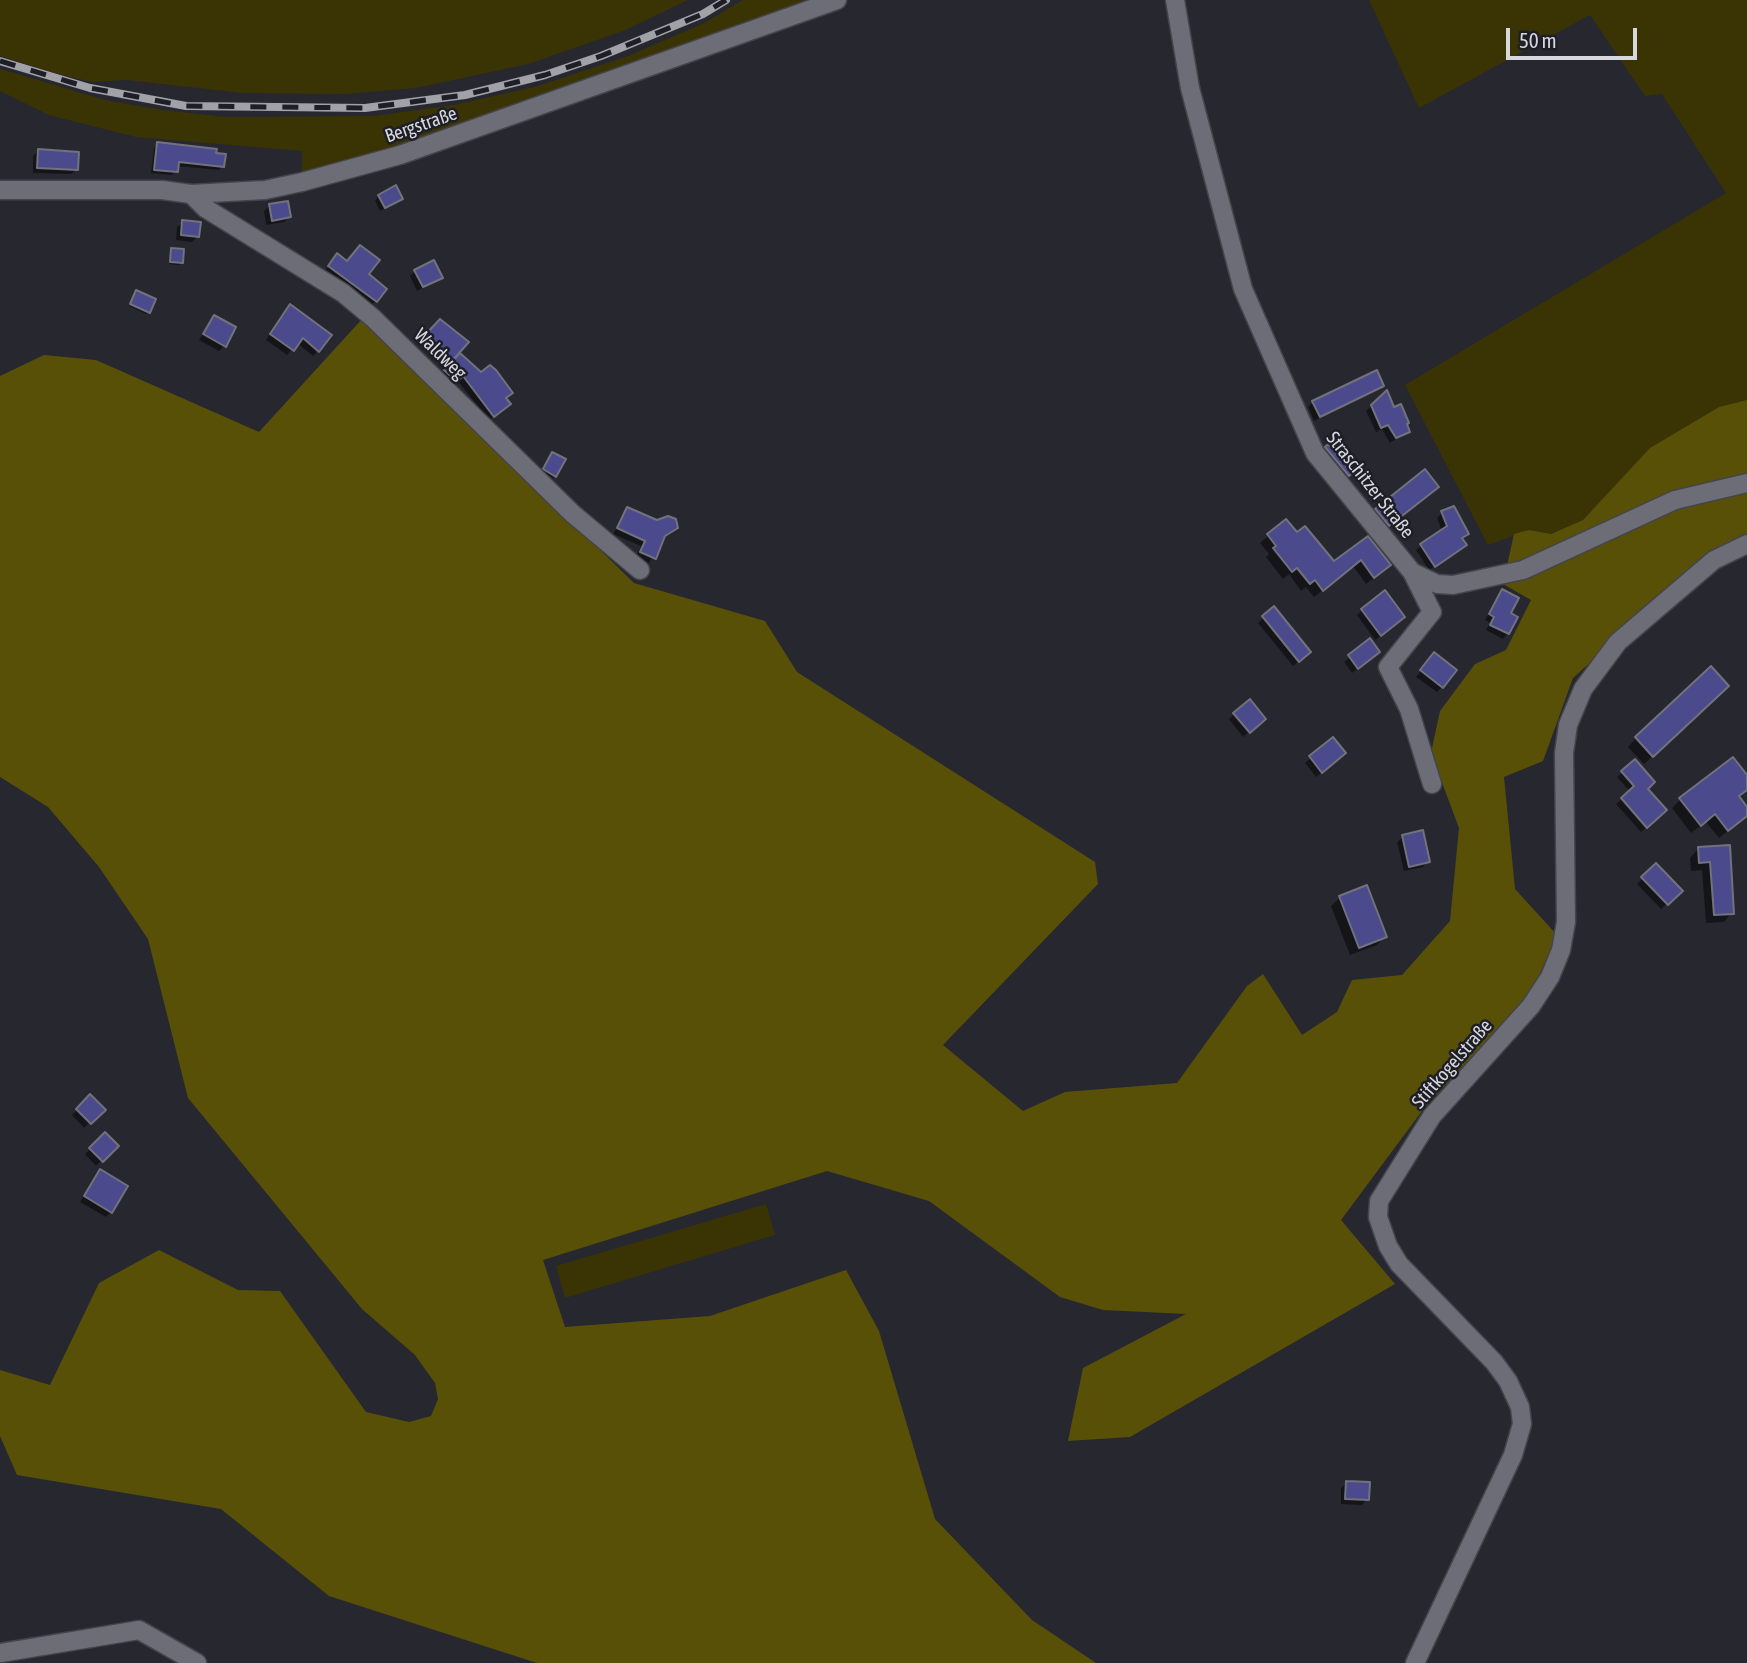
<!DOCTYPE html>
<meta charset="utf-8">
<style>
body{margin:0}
#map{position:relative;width:1747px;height:1663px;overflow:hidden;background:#272730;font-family:"Asap Condensed",sans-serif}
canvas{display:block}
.scale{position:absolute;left:1506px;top:28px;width:131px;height:32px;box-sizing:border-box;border:4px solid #d7d8de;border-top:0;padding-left:9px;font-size:21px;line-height:24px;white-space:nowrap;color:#d7d8de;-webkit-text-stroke:5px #1d1e26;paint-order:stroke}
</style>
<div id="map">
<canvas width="1747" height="1663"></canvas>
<div class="scale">50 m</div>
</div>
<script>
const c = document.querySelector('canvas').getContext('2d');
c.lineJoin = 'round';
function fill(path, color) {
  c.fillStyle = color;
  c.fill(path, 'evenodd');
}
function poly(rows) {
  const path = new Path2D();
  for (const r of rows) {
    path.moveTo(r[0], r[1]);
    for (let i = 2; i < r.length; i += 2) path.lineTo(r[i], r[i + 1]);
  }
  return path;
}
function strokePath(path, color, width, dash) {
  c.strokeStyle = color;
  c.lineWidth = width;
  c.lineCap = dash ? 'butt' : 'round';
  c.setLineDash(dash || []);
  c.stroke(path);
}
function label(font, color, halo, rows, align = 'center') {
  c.font = font + ' "Asap Condensed",sans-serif';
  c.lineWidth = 5;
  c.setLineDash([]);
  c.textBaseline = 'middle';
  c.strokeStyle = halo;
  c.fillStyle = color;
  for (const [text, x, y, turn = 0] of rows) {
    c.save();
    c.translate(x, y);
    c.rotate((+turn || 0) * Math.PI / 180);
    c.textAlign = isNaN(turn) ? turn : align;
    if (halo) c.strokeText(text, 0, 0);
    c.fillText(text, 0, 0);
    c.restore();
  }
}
const green = poly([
 [0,0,688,0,623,31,528,64,416,88,345,94,242,93,126,80,92,82,58,74,0,56],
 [743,0,820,0,401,149,302,176,302,151,136,137,49,115,0,91,0,69,105,100,162,110,226,117,374,116,454,105,535,87,628,56,704,23],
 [1369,0,1747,0,1747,400,1719,407,1651,448,1583,520,1551,534,1529,530,1488,545,1405,385,1726,193,1662,94,1645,96,1590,15,1419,108],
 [766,1204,775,1235,565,1298,556,1266]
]);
const forest = poly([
 [363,318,634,583,765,621,797,672,1095,862,1098,884,943,1045,1023,1111,1065,1092,1177,1083,1247,986,1263,974,1302,1035,1337,1012,1352,980,1402,975,1450,921,1459,828,1431,753,1440,711,1475,664,1506,650,1531,600,1503,584,1514,534,1529,530,1551,534,1583,520,1650,448,1719,407,1747,400,1747,534,1713,551,1573,678,1543,761,1504,777,1515,889,1557,935,1531,994,1425,1107,1341,1220,1395,1284,1130,1437,1068,1441,1083,1368,1186,1314,1103,1310,1060,1297,929,1201,827,1171,543,1260,565,1327,710,1316,846,1270,879,1331,935,1519,1032,1620,1096,1663,537,1663,329,1596,221,1509,17,1475,0,1436,0,1370,50,1385,99,1283,159,1250,238,1290,280,1291,366,1412,409,1422,431,1416,438,1399,435,1383,415,1355,362,1309,188,1098,148,939,99,867,48,807,0,777,0,376,44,355,96,360,259,432]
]);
const shadow = poly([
 [158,144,223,166,219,170,177,166,172,175,151,173,154,148],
 [39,150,77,169,71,174,33,173,33,156],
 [379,196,401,199,380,211,375,200],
 [269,206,289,217,284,222,266,225,264,211],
 [183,222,197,237,192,242,176,240,177,227],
 [172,249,182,263,179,265,169,264],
 [333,260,366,275,376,301,371,305,325,271],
 [415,271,441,277,417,291,410,276],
 [134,294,148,312,146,314,129,306],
 [290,306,318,351,313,356,297,343,287,355,266,340],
 [214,317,224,346,219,351,199,340],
 [440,321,466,343,446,365,421,342],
 [460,355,504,399,504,408,489,420,457,380,451,385,441,376],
 [1382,385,1314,421,1308,407,1313,402],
 [1386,393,1408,431,1390,443,1382,429,1376,432,1366,411],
 [1328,446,1351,471,1342,480,1321,453],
 [550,456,555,476,553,478,542,472],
 [1430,494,1381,532,1369,518,1377,510],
 [628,509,670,533,663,538,649,563,636,557,641,546,613,534],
 [1442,513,1467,534,1461,540,1465,545,1429,570,1416,550,1442,531,1437,518],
 [1286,521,1297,535,1333,564,1367,538,1381,572,1366,584,1353,566,1314,597,1306,587,1301,591,1289,574,1283,579,1266,557,1269,554,1260,543],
 [1502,591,1509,614,1508,633,1503,639,1486,630,1490,623,1485,620],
 [1274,608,1304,657,1293,666,1258,623],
 [1362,610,1398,623,1375,640,1357,615],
 [1369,641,1372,657,1352,673,1344,662],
 [1429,660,1442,687,1437,692,1416,677],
 [1719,695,1644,764,1628,747,1636,738],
 [1234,714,1258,724,1243,737,1229,719],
 [1310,758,1338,758,1316,777,1305,763],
 [1635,762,1659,816,1641,832,1616,804,1630,792,1617,777],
 [1747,777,1747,790,1737,798,1747,815,1719,838,1706,822,1691,833,1672,808,1681,799],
 [1403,837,1428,861,1423,867,1404,871,1397,842],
 [1727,848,1732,913,1724,922,1706,923,1702,870,1691,871,1690,858,1698,849],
 [1656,865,1680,891,1661,909,1637,884],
 [1366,887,1385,936,1377,945,1350,955,1331,906,1340,898],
 [90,1097,103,1110,84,1128,72,1115],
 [105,1135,116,1146,96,1166,85,1154],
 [100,1171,111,1212,106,1217,80,1202],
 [1347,1483,1367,1499,1362,1505,1341,1504,1341,1488]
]);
const building = poly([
 [157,142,217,149,216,153,226,154,224,167,179,162,178,172,154,170,157,142],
 [38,149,79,152,78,170,37,168,38,149],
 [396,185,403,199,385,208,378,195,396,185],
 [288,201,291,217,272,221,269,204,288,201],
 [182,220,201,222,199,237,181,235,182,220],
 [360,245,380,260,369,274,387,289,377,302,328,266,337,253,347,261,360,245],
 [171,248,184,249,183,263,170,262,171,248],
 [434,260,443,278,423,287,414,270,434,260],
 [136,290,156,299,150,313,130,304,136,290],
 [290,304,332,335,319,352,303,338,294,351,270,334,290,304],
 [214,315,236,327,226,347,203,334,214,315],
 [440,319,469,342,452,361,425,335,440,319],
 [460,353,481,372,490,365,496,370,513,393,506,398,511,404,494,417,463,376,457,382,444,370,460,353],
 [1377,370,1384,386,1320,417,1312,401,1377,370],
 [1387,390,1394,407,1401,404,1409,423,1407,424,1410,432,1396,438,1388,425,1381,428,1371,405,1387,390],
 [1328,444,1354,471,1349,476,1325,447,1328,444],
 [552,452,566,459,556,477,543,469,552,452],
 [1425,469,1439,487,1389,526,1375,509,1425,469],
 [1454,506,1469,534,1462,538,1467,545,1435,567,1420,544,1447,526,1441,511,1454,506],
 [627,507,657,520,668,516,676,519,678,528,665,536,656,559,640,552,645,541,617,528,627,507],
 [1286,519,1297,532,1305,526,1334,561,1368,536,1391,565,1374,578,1361,560,1323,591,1315,580,1310,584,1297,568,1292,572,1273,548,1276,546,1267,534,1286,519],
 [1502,589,1519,598,1511,613,1518,617,1509,634,1490,625,1494,617,1489,614,1502,589],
 [1385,590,1405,617,1381,636,1361,609,1385,590],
 [1274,606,1311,652,1299,662,1262,616,1274,606],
 [1370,638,1380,652,1358,669,1348,655,1370,638],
 [1434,652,1457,670,1443,688,1420,670,1434,652],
 [1711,666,1729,686,1653,757,1635,737,1711,666],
 [1250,699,1266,719,1250,733,1233,713,1250,699],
 [1333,737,1346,753,1322,773,1309,756,1333,737],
 [1733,757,1747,775,1747,790,1739,796,1747,807,1747,816,1728,831,1715,814,1701,826,1679,798,1733,757],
 [1635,759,1655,782,1648,789,1667,810,1647,828,1621,798,1634,786,1621,771,1635,759],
 [1423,830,1430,862,1409,867,1402,835,1423,830],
 [1730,845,1734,914,1714,915,1710,862,1699,863,1698,847,1730,845],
 [1656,863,1683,891,1668,905,1641,877,1656,863],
 [1367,885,1387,937,1359,948,1339,896,1367,885],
 [90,1094,106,1110,91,1124,76,1109,90,1094],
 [105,1132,119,1146,103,1162,89,1148,105,1132],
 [100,1169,128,1186,112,1213,84,1196,100,1169],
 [1346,1481,1370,1482,1369,1500,1345,1499,1346,1481]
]);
const minor = poly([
 [1175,0,1190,88,1243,289,1315,453,1412,572,1437,584,1453,585,1523,570,1675,500,1747,483],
 [0,190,162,190,191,194,265,190,302,182,400,155,837,0],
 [191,194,205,208,343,293,373,318,573,514,640,570],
 [1412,572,1432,612,1388,667,1409,709,1432,784],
 [0,1653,139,1630,197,1663],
 [1415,1663,1513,1455,1522,1424,1520,1407,1508,1381,1494,1362,1399,1264,1388,1246,1378,1217,1379,1201,1432,1116,1531,1006,1550,977,1561,950,1566,922,1564,753,1568,725,1583,689,1618,642,1714,560,1747,544]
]);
const rail = poly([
 [0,61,90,88,186,106,365,108,465,95,545,75,601,56,703,14,726,0]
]);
const streetNames = [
 ["Bergstraße",421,125,-19],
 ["Waldweg",440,354,44],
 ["Straschitzer Straße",1370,485,52],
 ["Stiftkogelstraße",1452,1064,-49]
];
fill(green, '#3a3404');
fill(forest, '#595008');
fill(shadow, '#0007');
fill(building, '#4b4a8c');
strokePath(building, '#71727c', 2);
strokePath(minor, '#44444b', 21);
strokePath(minor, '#6d6d78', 18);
strokePath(rail, '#a1a2a8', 8);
strokePath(rail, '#1d1e26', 5, [16]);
label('19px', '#d7d8de', '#1d1e26', streetNames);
</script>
